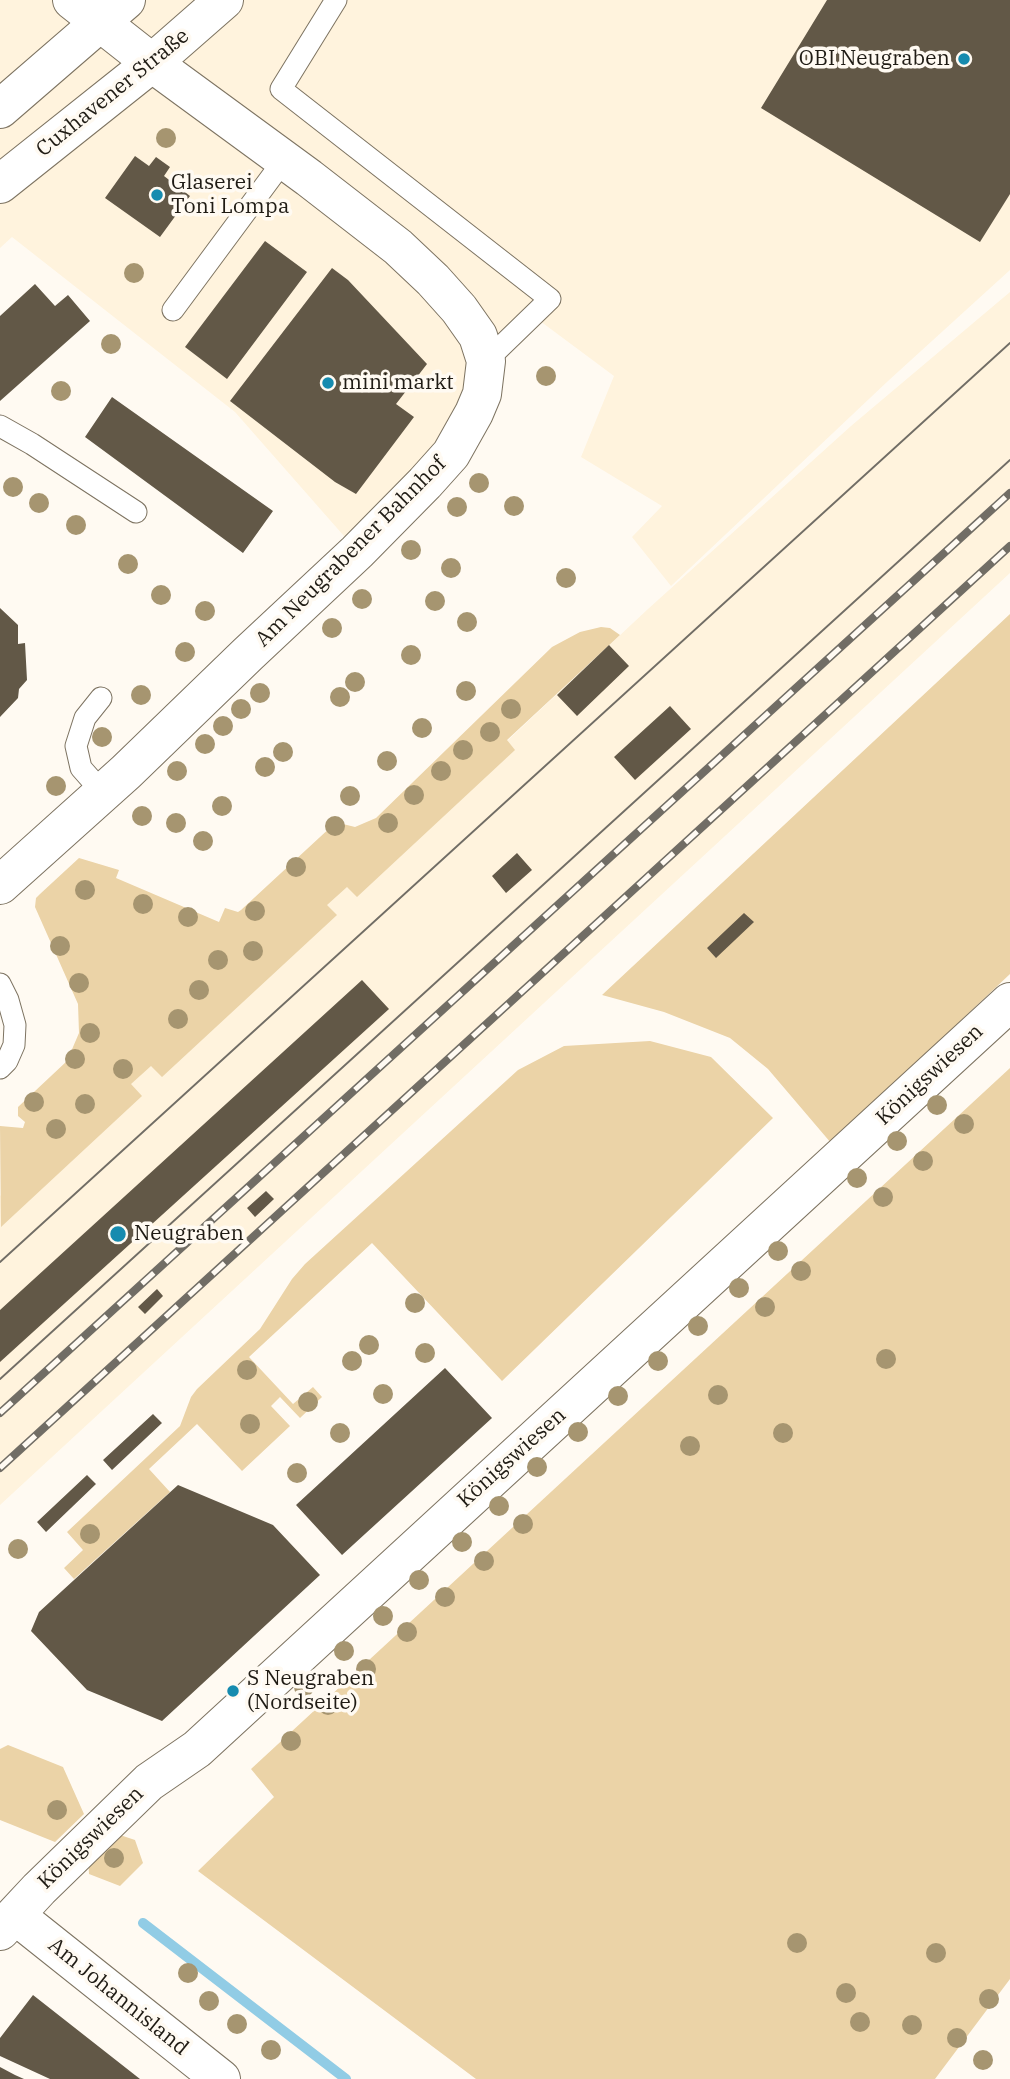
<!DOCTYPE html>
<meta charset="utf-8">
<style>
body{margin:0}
canvas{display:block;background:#fffaf2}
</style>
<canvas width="1010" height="2079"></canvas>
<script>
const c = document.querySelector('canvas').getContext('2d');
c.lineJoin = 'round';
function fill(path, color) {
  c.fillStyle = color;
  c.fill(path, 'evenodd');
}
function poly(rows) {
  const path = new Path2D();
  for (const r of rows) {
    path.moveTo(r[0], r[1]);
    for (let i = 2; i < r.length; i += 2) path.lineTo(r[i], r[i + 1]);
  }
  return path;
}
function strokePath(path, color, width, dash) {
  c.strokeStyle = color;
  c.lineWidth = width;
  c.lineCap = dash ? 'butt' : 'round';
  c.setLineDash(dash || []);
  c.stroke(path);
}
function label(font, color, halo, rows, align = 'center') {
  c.font = font + ' "IBM Plex Serif",serif';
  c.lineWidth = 7;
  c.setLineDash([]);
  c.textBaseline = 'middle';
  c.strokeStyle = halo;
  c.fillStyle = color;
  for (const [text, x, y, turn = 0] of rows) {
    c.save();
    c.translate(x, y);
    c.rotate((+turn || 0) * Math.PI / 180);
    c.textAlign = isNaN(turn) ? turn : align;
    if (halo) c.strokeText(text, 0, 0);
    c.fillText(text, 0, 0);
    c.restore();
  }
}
const built = poly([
 [0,0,1010,0,1010,270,888,381,671,586,632,537,662,506,581,457,614,376,536,318,486,364,472,414,358,552,235,412,12,237,0,248],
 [1010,292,1010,573,0,1505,0,1196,507,741,648,609,851,426]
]);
const green = poly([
 [1010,614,1010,974,831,1143,768,1069,730,1038,664,1012,602,995],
 [601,627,610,628,620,635,507,740,515,750,357,897,347,887,327,905,337,915,162,1077,151,1066,131,1084,142,1096,1,1227,0,1126,23,1128,25,1122,18,1116,18,1107,67,1061,79,1033,78,1004,35,907,36,898,40,894,79,858,119,870,116,878,219,922,225,908,238,912,241,910,333,825,339,823,355,827,376,818,552,647,580,632],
 [650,1041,711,1057,773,1118,502,1381,372,1243,249,1357,293,1404,313,1387,322,1397,300,1418,280,1397,271,1406,290,1426,242,1471,197,1424,149,1469,170,1492,74,1579,64,1568,83,1550,67,1532,180,1426,191,1397,197,1389,260,1329,292,1279,305,1264,518,1070,564,1046],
 [1010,1068,1010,1979,935,2079,476,2079,198,1871,274,1797,251,1769],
 [8,1745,63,1767,84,1814,55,1842,0,1820,0,1749],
 [111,1832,135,1840,143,1863,120,1886,89,1874,88,1856]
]);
const stream = poly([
 [143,1923,346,2079]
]);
const building = poly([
 [827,0,1010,0,1010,194,980,242,761,108],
 [135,156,149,166,156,157,170,167,164,176,190,196,160,237,105,198],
 [265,241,307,272,227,379,185,347],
 [332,268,348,280,427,364,396,404,414,417,356,494,335,482,230,401],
 [35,284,55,306,68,295,90,321,0,401,0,316],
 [112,397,273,511,243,553,85,437],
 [0,608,18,625,18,644,25,643,27,680,19,689,18,698,0,717],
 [609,645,629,666,577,716,557,695],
 [670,706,691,729,635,780,614,757],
 [517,853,532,870,506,893,492,876],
 [744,913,754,922,716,958,707,948],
 [362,980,389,1009,0,1362,0,1310],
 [266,1191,274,1199,255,1217,247,1208],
 [157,1289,163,1296,145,1314,138,1307],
 [445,1368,492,1418,342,1555,296,1505],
 [153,1414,162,1423,112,1470,103,1460],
 [87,1475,96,1484,46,1532,37,1522],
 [178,1485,273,1525,320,1575,162,1721,87,1690,31,1631,39,1612],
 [33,1995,140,2079,50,2079,0,2056,0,2038],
 [0,2067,15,2075,24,2079,0,2079]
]);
const lane = poly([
 [336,0,281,89,550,299,486,361],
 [173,310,284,160],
 [0,426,32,444,136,512],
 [101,698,85,718,76,746,81,768,103,793],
 [0,984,8,1000,15,1025,14,1045,7,1061,0,1068]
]);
const street = poly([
 [0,885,126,772,248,654,357,552,425,483,451,454,474,413,482,394,486,361,478,336,459,309,433,280,398,247,309,178,152,63,72,0],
 [15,1915,221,2079],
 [0,1931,39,1889,149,1782,197,1749,1010,1002]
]);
const primary = poly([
 [0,109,126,0],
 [0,184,152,63,224,0]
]);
const tram = poly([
 [0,1262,1010,343],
 [0,1379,1010,460]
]);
const rail = poly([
 [0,1413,1010,493],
 [0,1468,1010,546]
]);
const trees = [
 [166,138],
 [134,273],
 [111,344],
 [546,376],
 [61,391],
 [479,483],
 [13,487],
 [39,503],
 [514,506],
 [457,507],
 [76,525],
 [411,550],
 [128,564],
 [451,568],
 [566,578],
 [161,595],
 [362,599],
 [435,601],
 [205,611],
 [467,622],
 [332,628],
 [185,652],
 [411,655],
 [355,682],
 [466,691],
 [260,693],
 [141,695],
 [340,697],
 [241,709],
 [511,709],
 [223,726],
 [422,728],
 [490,732],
 [102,737],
 [205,744],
 [463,750],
 [283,752],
 [387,761],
 [265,767],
 [177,771],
 [441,771],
 [56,786],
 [414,795],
 [350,796],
 [222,806],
 [142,816],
 [176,823],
 [388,823],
 [335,826],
 [203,841],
 [296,867],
 [85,890],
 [143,904],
 [255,911],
 [188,917],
 [60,946],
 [253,951],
 [218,960],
 [79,983],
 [199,990],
 [178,1019],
 [90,1033],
 [75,1059],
 [123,1069],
 [34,1102],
 [85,1104],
 [937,1105],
 [964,1124],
 [56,1129],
 [897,1141],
 [923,1161],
 [857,1178],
 [883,1197],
 [778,1251],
 [801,1271],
 [739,1288],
 [415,1303],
 [765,1307],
 [698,1326],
 [369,1345],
 [425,1353],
 [886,1359],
 [352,1361],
 [658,1361],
 [247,1370],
 [383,1394],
 [718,1395],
 [618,1396],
 [308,1402],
 [250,1424],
 [578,1432],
 [340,1433],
 [783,1433],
 [690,1446],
 [537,1467],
 [297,1473],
 [499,1506],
 [523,1524],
 [90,1534],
 [462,1542],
 [18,1549],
 [484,1561],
 [419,1580],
 [445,1597],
 [383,1616],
 [407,1632],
 [344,1651],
 [366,1669],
 [304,1687],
 [328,1705],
 [291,1741],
 [57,1810],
 [114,1858],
 [797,1943],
 [936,1953],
 [188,1973],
 [846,1993],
 [989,1999],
 [209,2001],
 [860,2022],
 [237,2024],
 [912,2025],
 [957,2038],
 [271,2050],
 [983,2060]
];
const markers = [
 [964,59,7,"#168baf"],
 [157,195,7,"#168baf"],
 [328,383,7,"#168baf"],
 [118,1234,9,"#168baf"],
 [233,1691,7,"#168baf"]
];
const poiNames = [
 ["OBI Neugraben",950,59,"right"],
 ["Glaserei",171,183],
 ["Toni Lompa",171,207],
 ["mini markt",342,383],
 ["Neugraben",134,1234],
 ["S Neugraben",247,1679],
 ["(Nordseite)",247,1703]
];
const streetNames = [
 ["Cuxhavener Straße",113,93,-39],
 ["Am Neugrabener Bahnhof",351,552,-45],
 ["Königswiesen",930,1075,-43],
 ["Königswiesen",512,1458,-42],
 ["Königswiesen",91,1838,-44],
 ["Am Johannisland",118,1997,39]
];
fill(built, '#fff3dd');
fill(green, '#ebd3a7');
strokePath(stream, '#91cce5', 10);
fill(building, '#625847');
strokePath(lane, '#7d7361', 23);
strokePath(street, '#7d7361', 40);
strokePath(primary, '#7d7361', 40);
strokePath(lane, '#fff', 21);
strokePath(street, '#fff', 38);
strokePath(primary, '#fff', 38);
strokePath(tram, '#716d65', 2);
strokePath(rail, '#716d65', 8);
strokePath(rail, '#fffaf2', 5, [16]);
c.fillStyle = '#a69570';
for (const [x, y] of trees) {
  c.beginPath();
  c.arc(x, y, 10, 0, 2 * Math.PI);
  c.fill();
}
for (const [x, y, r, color] of markers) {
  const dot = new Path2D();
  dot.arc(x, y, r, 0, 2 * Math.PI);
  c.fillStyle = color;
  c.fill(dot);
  strokePath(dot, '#fffaf2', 2.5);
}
label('21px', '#1f1b14', '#fffaf2', poiNames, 'left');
label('21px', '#1f1b14', '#fffaf2', streetNames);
</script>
